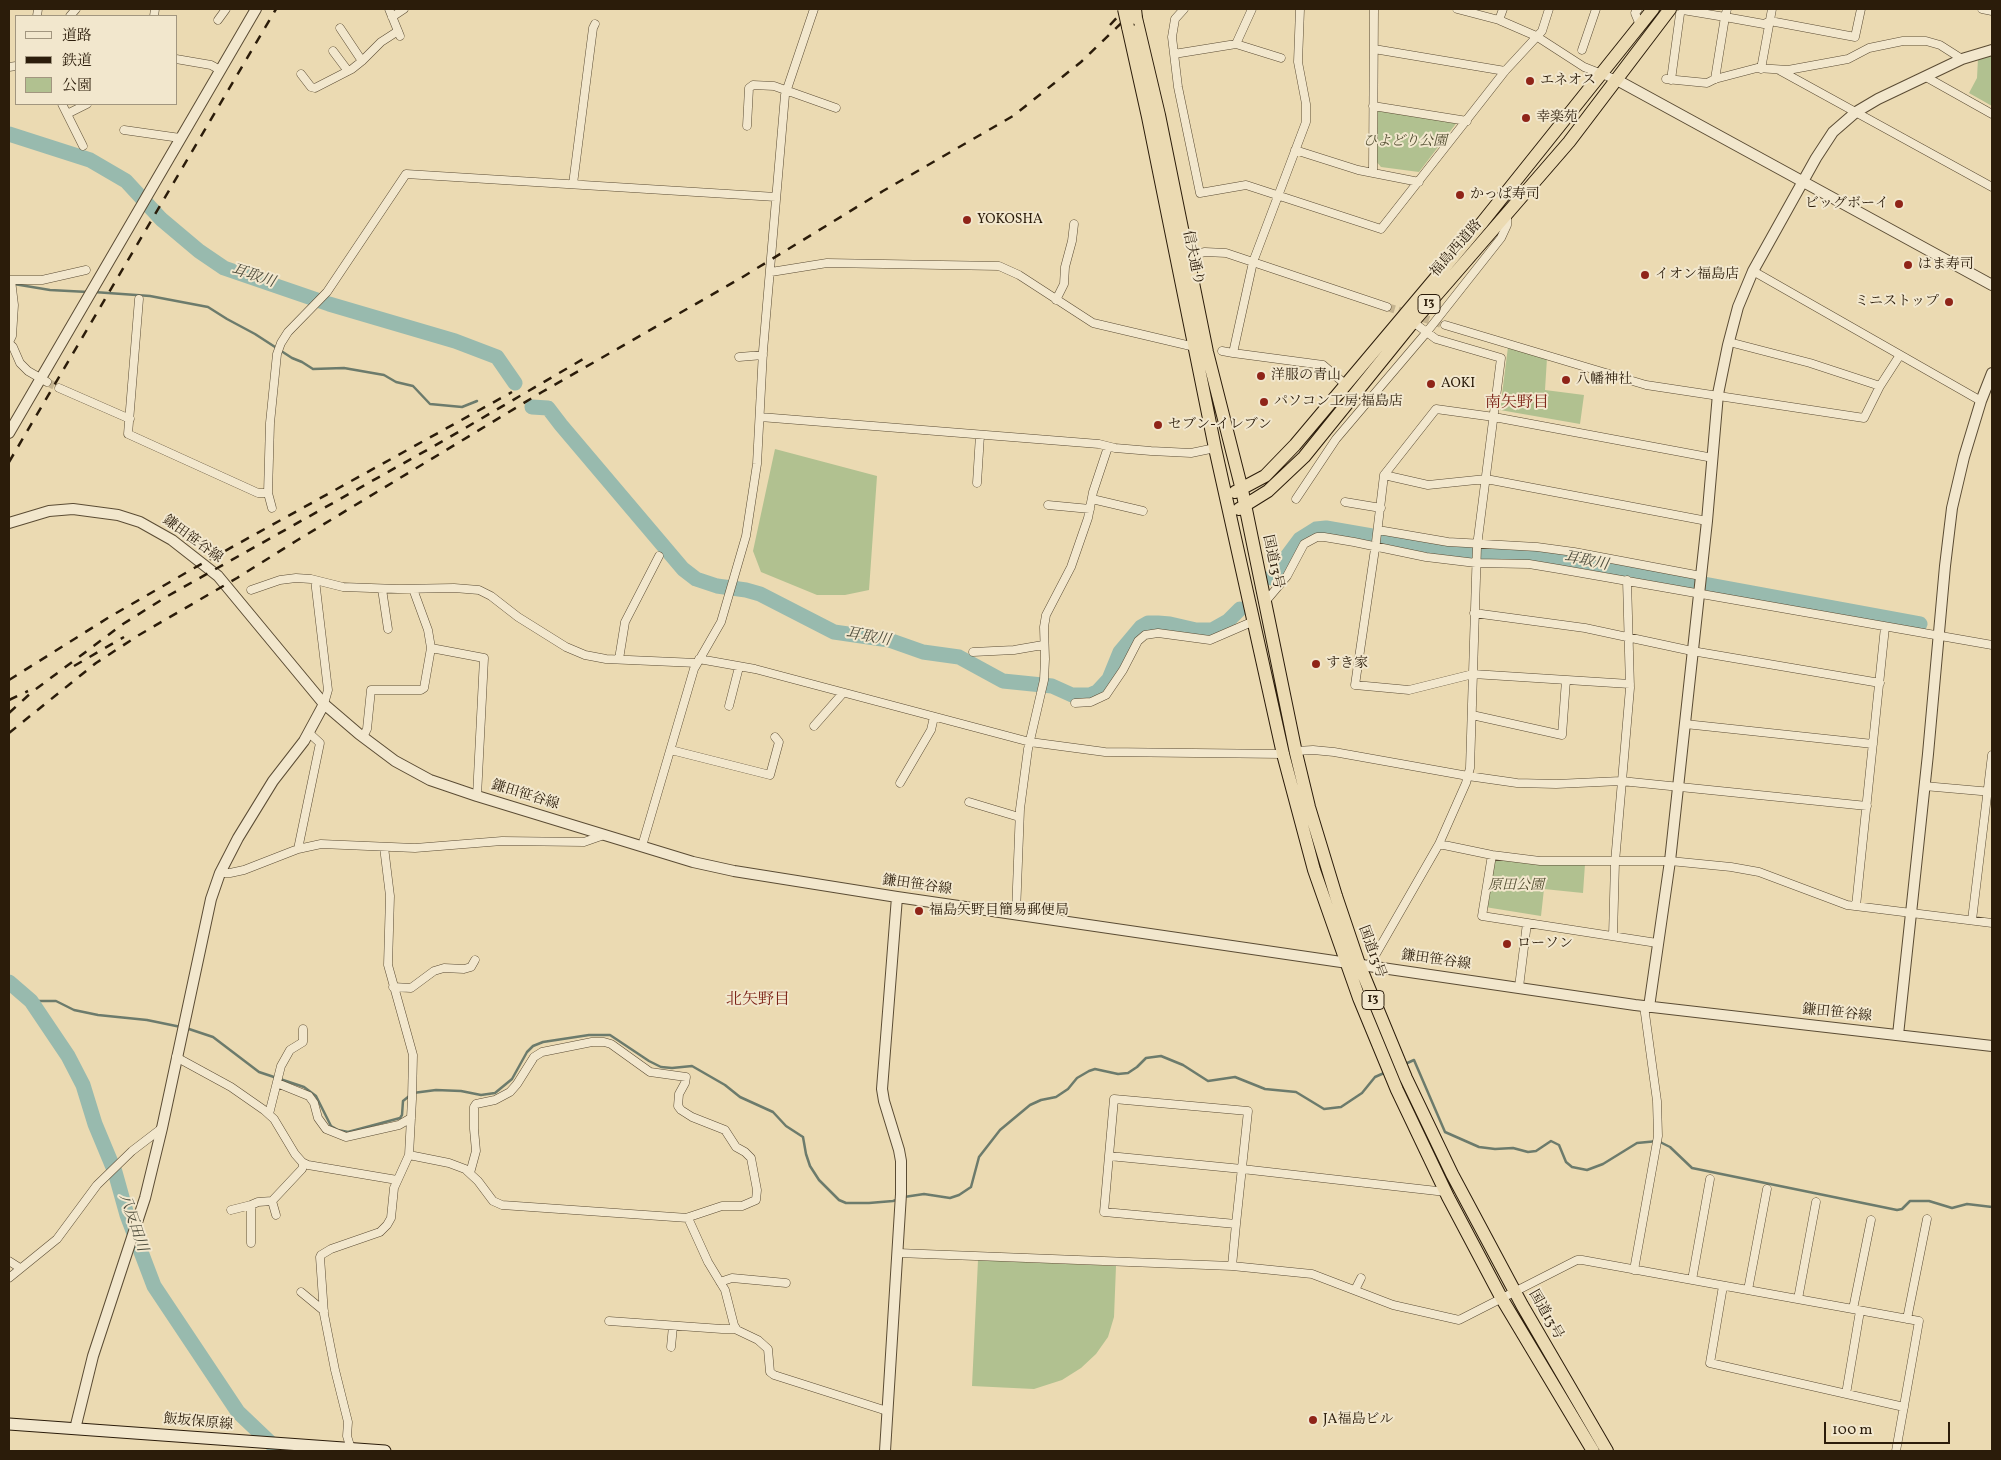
<!DOCTYPE html>
<meta charset="utf-8">
<style>
body{margin:0}
#map{position:relative;width:2001px;height:1460px;overflow:hidden;background:#ebdab2;font-family:Vollkorn,"Noto Serif JP",serif}
canvas{display:block}
.frame{position:absolute;inset:0;border:10px solid #2b1c0a;pointer-events:none}
.legend{position:absolute;left:15px;top:15px;width:162px;height:90px;box-sizing:border-box;background:#f2e7cd;border:1px solid #a2967f;margin:0;padding:6px 9px;list-style:none;font-size:15px;color:#2b1c0a}
.legend li{display:flex;align-items:center;gap:10px;height:25px}
.legend b{width:25px;border:1px solid #a2967f}
.scale{position:absolute;left:1824px;top:1422px;width:126px;height:22px;box-sizing:border-box;border:2px solid #2b1c0a;border-top:0;padding-left:6px;font-size:15px;line-height:18px;white-space:nowrap;color:#2b1c0a;-webkit-text-stroke:4px #f2e7cd;paint-order:stroke}
</style>
<div id="map">
<canvas width="2001" height="1460"></canvas>
<div class="frame"></div>
<ul class="legend">
<li><b style="height:6px;background:#f2e7cd"></b>道路</li>
<li><b style="height:6px;background:#2b1c0a"></b>鉄道</li>
<li><b style="height:14px;background:#b1c190"></b>公園</li>
</ul>
<div class="scale">100 m</div>
</div>
<script>
const c = document.querySelector('canvas').getContext('2d');
c.lineJoin = 'round';
function fill(path, color) {
  c.fillStyle = color;
  c.fill(path, 'evenodd');
}
function poly(rows) {
  const path = new Path2D();
  for (const r of rows) {
    path.moveTo(r[0], r[1]);
    for (let i = 2; i < r.length; i += 2) path.lineTo(r[i], r[i + 1]);
  }
  return path;
}
function strokePath(path, color, width, dash) {
  c.strokeStyle = color;
  c.lineWidth = width;
  c.lineCap = dash ? 'butt' : 'round';
  c.setLineDash(dash || []);
  c.stroke(path);
}
function label(font, color, halo, rows, align = 'center') {
  c.font = font + ' Vollkorn,"Noto Serif JP",serif';
  c.lineWidth = 4;
  c.setLineDash([]);
  c.textBaseline = 'middle';
  c.strokeStyle = halo;
  c.fillStyle = color;
  for (const [text, x, y, turn = 0] of rows) {
    c.save();
    c.translate(x, y);
    c.rotate((+turn || 0) * Math.PI / 180);
    c.textAlign = isNaN(turn) ? turn : align;
    if (halo) c.strokeText(text, 0, 0);
    c.fillText(text, 0, 0);
    c.restore();
  }
}
const green = poly([
 [1992,56,1992,106,1969,93,1977,78,1978,58],
 [1376,108,1458,121,1419,172,1381,167,1375,160],
 [1508,347,1547,358,1545,390,1584,395,1580,424,1500,410],
 [775,449,877,476,869,590,845,595,817,595,761,572,753,551],
 [1494,857,1585,864,1583,893,1544,889,1541,916,1485,907],
 [978,1260,1116,1266,1114,1317,1108,1337,1096,1354,1081,1368,1062,1380,1034,1389,972,1386]
]);
const stream = poly([
 [14,284,50,290,88,292],
 [94,292,150,296,208,307,227,319,255,334,292,358,302,362,313,369,344,368,384,375,396,382,413,386,430,404,462,407,477,401],
 [31,1001,56,1001,74,1010,98,1015,147,1020,181,1027],
 [186,1028,213,1037,259,1072,304,1087,316,1096,331,1126,338,1130,348,1132,400,1118,402,1115,403,1101,413,1093,436,1090,461,1091,481,1095,495,1093,512,1079,527,1052,533,1046,543,1042,589,1035,610,1035,649,1061,661,1067,672,1068,692,1066,725,1085,740,1097,773,1112,786,1126,803,1137,806,1154,810,1166,819,1180,839,1200,846,1203,869,1203,893,1201,899,1199],
 [1405,1064,1414,1060,1445,1132,1479,1147,1495,1149,1513,1148,1528,1152,1536,1151,1551,1141,1559,1145,1566,1162,1572,1167,1587,1170,1603,1164,1637,1143,1658,1141,1670,1147,1692,1168,1897,1210,1902,1209,1910,1201,1929,1201,1952,1208,1967,1204,1992,1207],
 [904,1197,924,1194,950,1198,959,1195,971,1187,979,1157,1000,1130,1030,1105,1041,1100,1056,1097,1068,1089,1077,1078,1089,1071,1095,1069,1118,1074,1128,1073,1137,1067,1146,1058,1161,1056,1183,1065,1208,1081,1235,1077,1265,1089,1296,1092,1324,1109,1341,1107,1362,1093,1375,1077,1384,1073]
]);
const river = poly([
 [9,134,90,160,126,181,161,219,199,251,224,268,329,304,455,341,497,357,515,383],
 [532,407,548,408,561,425,683,569,696,579,717,586,746,590,760,594,834,632,889,640,923,652,959,657,1003,681,1052,686,1072,695,1090,695,1097,692,1109,679,1120,652,1141,627,1148,623,1158,623,1170,624,1196,630,1212,630,1228,621,1240,609],
 [1271,578,1300,539,1316,529,1326,528,1447,549,1556,557,1920,624],
 [9,982,31,1001,68,1056,83,1085,95,1124,115,1172,127,1215,154,1286,238,1412,279,1451]
]);
const minorTunnel = poly([
 [1387,307,1445,325],
 [47,382,59,388]
]);
const minor = poly([
 [389,9,400,36],
 [1184,9,1175,19,1172,37,1178,87,1200,193,1246,185,1381,229,1505,71,1542,31,1549,9],
 [1300,9,1298,62,1306,104,1306,122,1253,262,1233,353,1323,365,1345,384],
 [1457,9,1499,20,1536,36,1584,67,1617,80],
 [1638,9,1635,13,1640,25],
 [1982,9,1992,11],
 [1683,10,1725,17,1727,9],
 [37,16,38,9],
 [70,16,76,9],
 [154,16,155,9],
 [392,17,404,9],
 [218,20,226,9],
 [1499,20,1503,9],
 [340,28,362,61],
 [1236,44,1281,58],
 [1374,49,1505,71],
 [1582,50,1596,9],
 [333,51,348,71],
 [1174,54,1236,44,1252,9],
 [176,59,211,65,220,70],
 [9,67,16,66],
 [1761,69,1772,9],
 [1779,70,1992,187],
 [301,74,311,87,315,88,352,69,362,61,381,42,398,31],
 [1926,77,1992,114],
 [1666,79,1707,83,1715,79,1757,68,1788,70,1848,59,1869,48,1903,41,1926,41,1940,45,1962,59],
 [1715,79,1725,17,1764,24,1770,21,1855,37,1861,9],
 [1671,80,1680,14],
 [62,104,83,146],
 [1373,106,1467,121],
 [67,114,87,104],
 [747,126,749,88,753,85,774,86,836,108],
 [124,130,180,138],
 [1295,150,1358,170,1419,182],
 [1373,172,1374,9],
 [573,184,593,28,595,24],
 [1184,257,1205,252,1226,253,1387,307],
 [1753,271,1981,401],
 [771,272,827,263,999,266,1019,275,1093,323,1195,347],
 [9,280,42,280,86,270],
 [139,299,128,434,258,493,268,493],
 [1056,300,1064,284,1065,267,1072,241,1074,224],
 [1413,322,1436,339,1501,358,1477,546,1470,768,1466,783,1439,844,1492,855,1540,861,1670,861,1731,867,1759,872,1847,905,1992,923],
 [1445,325,1646,385,1864,418,1880,386,1900,355],
 [9,342,12,336,14,305,11,280],
 [1729,342,1810,363,1880,386],
 [9,343,13,347,20,363,28,371,47,382],
 [1222,351,1233,353],
 [739,357,763,355],
 [59,388,130,419],
 [760,417,1099,444,1115,448,1151,451,1191,453,1215,448],
 [1384,475,1428,485,1486,479,1707,521],
 [977,483,980,435],
 [1092,499,1143,511],
 [1296,499,1336,439,1426,333,1501,238,1507,225,1507,214],
 [1345,502,1381,508],
 [1048,505,1090,509],
 [272,508,268,493,270,423,277,354,281,343,288,332,327,292,406,174,776,197],
 [1378,530,1448,542,1537,547,1574,552,1701,576],
 [315,580,328,690,324,704],
 [382,589,388,629],
 [251,590,280,580,296,578,311,579,343,587,398,589,454,588,479,590,491,596,518,617,566,647,585,655,606,659,697,663],
 [1265,602,1287,576,1304,544,1317,537,1324,537,1354,542,1426,557,1476,563,1529,564,1559,569,1992,645],
 [1474,613,1585,628,1692,651,1880,683],
 [431,648,484,658,477,796],
 [973,652,1014,650,1043,645],
 [619,659,625,622,659,556],
 [699,659,755,669,1030,742,1105,752,1283,754],
 [1630,684,1473,674,1409,690,1355,685,1376,542,1384,475,1436,409,1494,417,1713,458],
 [1075,703,1091,702,1106,695,1123,670,1138,641,1145,635,1158,633,1210,640,1254,621],
 [729,706,739,667],
 [1472,715,1562,735,1566,680],
 [1685,724,1873,744],
 [814,726,843,693],
 [363,737,367,729,371,690,421,690,424,688,431,648,428,630,413,589],
 [671,750,770,775,779,742,775,737],
 [1296,751,1313,750,1334,752,1468,776,1517,783,1556,784,1621,781,1867,806],
 [900,783,931,730,934,717],
 [1924,786,1992,792],
 [969,802,1019,817],
 [642,846,694,669,721,622,746,536,757,464,763,351,785,95,814,9],
 [298,849,320,743,309,733],
 [1492,855,1482,916,1657,943],
 [220,873,230,873,244,870,298,849,321,844,415,848,502,841,584,842,604,835],
 [1856,906,1885,627],
 [1016,913,1020,809,1028,749,1044,680,1045,659,1044,627,1046,615,1071,567,1088,518,1093,492,1108,447],
 [1972,920,1992,755],
 [1613,936,1615,862,1630,688,1627,580],
 [1369,966,1439,844],
 [393,987,411,988,434,971,444,968,464,969,471,967,475,960],
 [1519,987,1527,923],
 [176,1057,231,1087,264,1110,274,1119,295,1154,302,1162,308,1165,397,1180],
 [277,1083,309,1096,314,1103,318,1118,326,1129,346,1137,399,1125,411,1118],
 [269,1114,281,1066,290,1050,303,1042,303,1029],
 [409,1155,449,1163,465,1169,478,1181,493,1201,502,1205,688,1218,708,1262,725,1290,734,1325,737,1330,758,1340,768,1349,770,1372,774,1375,887,1411],
 [1109,1156,1242,1169,1446,1192],
 [470,1173,476,1151,474,1129,474,1107,476,1104,495,1100,510,1092,517,1084,534,1057,542,1052,592,1042,604,1042,611,1044,650,1072,686,1077,685,1083,679,1094,678,1106,681,1110,692,1117,725,1130,736,1147,745,1152,751,1158,757,1190,756,1200,742,1206,722,1206,686,1218],
 [272,1201,276,1215],
 [231,1210,251,1205],
 [251,1243,251,1205,258,1202,272,1201,302,1169,304,1163],
 [898,1253,1232,1266,1312,1274,1393,1305,1459,1320,1577,1260,1582,1260,1919,1321,1896,1451],
 [9,1261,20,1268],
 [1232,1266,1236,1224,1248,1111,1114,1099,1104,1212,1236,1224],
 [1634,1270,1658,1136,1657,1101,1644,1006],
 [9,1278,57,1239,97,1185,132,1151,162,1128],
 [1692,1280,1710,1179],
 [720,1282,732,1278,786,1283],
 [1723,1286,1710,1363,1904,1407],
 [1355,1290,1361,1278],
 [1748,1290,1767,1189],
 [301,1292,324,1311],
 [1798,1299,1816,1202],
 [1853,1309,1871,1220],
 [1907,1319,1927,1219],
 [609,1321,722,1329,736,1329],
 [671,1347,673,1326],
 [1846,1394,1860,1311],
 [351,1449,347,1436,348,1422,335,1370,324,1314,320,1257,321,1255,331,1249,380,1232,387,1225,391,1218,394,1188,409,1155,412,1099,413,1055,388,965,390,896,384,847]
]);
const tertiary = poly([
 [1617,80,1992,285],
 [9,433,256,9],
 [9,523,49,511,73,509,118,515,140,522,172,540,218,576,324,704,359,734,395,761,430,780,477,796,693,862,734,871,897,897,1635,1005,1992,1046],
 [1649,1007,1670,861,1707,521,1718,394,1728,345,1738,307,1753,271,1816,158,1833,132,1856,112,1878,99,1962,59,1992,50],
 [1898,1035,1928,754,1945,566,1952,508,1964,457,1981,401,1992,373],
 [75,1429,93,1356,145,1198,162,1128,211,899,220,873,238,838,273,781,304,741,324,704],
 [885,1451,901,1194,901,1161,899,1150,884,1101,882,1089,897,897]
]);
const secondary = poly([
 [9,1424,385,1451]
]);
const trunk = poly([
 [1136,18,1159,115,1207,352,1242,490,1296,753,1309,807,1336,896,1359,964,1406,1078,1452,1174,1522,1305,1607,1451],
 [1128,27,1148,117,1215,448,1283,754,1314,870,1359,998,1397,1090,1448,1197,1502,1299,1593,1451],
 [1235,492,1265,476,1295,445,1481,224,1653,9],
 [1239,509,1268,491,1304,457,1413,322,1569,142,1670,9]
]);
const rail = poly([
 [1110,25,1125,9],
 [9,462,276,9],
 [74,666,124,637],
 [9,680,111,616,196,567,512,392],
 [9,700,28,691],
 [9,713,32,692,123,624,166,597,443,441,590,355],
 [9,733,96,663,139,635,237,578,296,541,542,392,741,278,883,191,1013,116,1081,62,1136,9]
]);
const trunkBridge = poly([
 [1124,9,1128,27],
 [1135,9,1136,18]
]);
const markers = [
 [1530,81,5,"#8f2418"],
 [1526,118,5,"#8f2418"],
 [1460,195,5,"#8f2418"],
 [1899,204,5,"#8f2418"],
 [967,220,5,"#8f2418"],
 [1908,265,5,"#8f2418"],
 [1645,275,5,"#8f2418"],
 [1949,302,5,"#8f2418"],
 [1261,376,5,"#8f2418"],
 [1566,380,5,"#8f2418"],
 [1431,384,5,"#8f2418"],
 [1264,402,5,"#8f2418"],
 [1158,425,5,"#8f2418"],
 [1316,664,5,"#8f2418"],
 [919,911,5,"#8f2418"],
 [1507,944,5,"#8f2418"],
 [1313,1420,5,"#8f2418"]
];
const shields = [
 [1429,304,22],
 [1373,1000,22]
];
const shieldNames = [
 ["13",1429,304],
 ["13",1373,1000]
];
const poiNames = [
 ["エネオス",1540,81],
 ["幸楽苑",1536,118],
 ["かっぱ寿司",1470,195],
 ["ビッグボーイ",1889,204,"right"],
 ["YOKOSHA",977,220],
 ["はま寿司",1918,265],
 ["イオン福島店",1655,275],
 ["ミニストップ",1939,302,"right"],
 ["洋服の青山",1271,376],
 ["八幡神社",1576,380],
 ["AOKI",1441,384],
 ["パソコン工房 福島店",1274,402],
 ["セブン-イレブン",1168,425],
 ["すき家",1326,664],
 ["福島矢野目簡易郵便局",929,911],
 ["ローソン",1517,944],
 ["JA福島ビル",1323,1420]
];
const parkNames = [
 ["ひよどり公園",1405,142],
 ["原田公園",1516,886]
];
const streetNames = [
 ["福島西道路",1457,249,-49],
 ["信夫通り",1192,258,78],
 ["鎌田笹谷線",192,540,36],
 ["国道13号",1272,562,78],
 ["鎌田笹谷線",525,796,17],
 ["鎌田笹谷線",917,886,8],
 ["国道13号",1371,952,70],
 ["鎌田笹谷線",1436,961,8],
 ["鎌田笹谷線",1837,1014,6],
 ["国道13号",1545,1315,60],
 ["飯坂保原線",198,1423,5]
];
const waterNames = [
 ["耳取川",253,277,18],
 ["耳取川",1586,562,11],
 ["耳取川",868,638,10],
 ["八反田川",132,1223,71]
];
const quarterNames = [
 ["南矢野目",1517,404],
 ["北矢野目",758,1001]
];
fill(green, '#b1c190');
strokePath(stream, '#6c7b6c', 2.5);
strokePath(river, '#98baae', 15);
strokePath(minorTunnel, '#c5b490', 8, [8, 4]);
strokePath(minor, '#5b4c34', 9);
strokePath(tertiary, '#5b4c34', 12);
strokePath(secondary, '#2b1c0a', 13);
strokePath(trunk, '#2b1c0a', 14);
strokePath(minor, '#f2e7cd', 8);
strokePath(tertiary, '#f2e7cd', 10);
strokePath(secondary, '#f2e7cd', 11);
strokePath(trunk, '#ebdab2', 12);
strokePath(rail, '#2b1c0a', 2.5, [9, 9]);
strokePath(trunkBridge, '#2b1c0a', 14, []);
strokePath(trunkBridge, '#ebdab2', 12);
for (const [x, y, r, color] of markers) {
  const dot = new Path2D();
  dot.arc(x, y, r, 0, 2 * Math.PI);
  c.fillStyle = color;
  c.fill(dot);
  strokePath(dot, '#f2e7cd', 2);
}
for (const [x, y, w] of shields) {
  const box = new Path2D();
  box.roundRect(x - w / 2, y - 9.5, w, 19, 4);
  c.fillStyle = '#f2e7cd';
  c.fill(box);
  strokePath(box, '#2b1c0a', 1);
}
label('bold 12px', '#2b1c0a', null, shieldNames);
label('14px', '#2b1c0a', '#f2e7cd', poiNames, 'left');
label('italic 14px', '#534e32', '#f2e7cd', parkNames);
label('14px', '#2b1c0a', '#f2e7cd', streetNames);
label('italic 15px', '#4c4b3b', '#f2e7cd', waterNames);
label('16px', '#7a1f14', '#f2e7cd', quarterNames);
</script>
